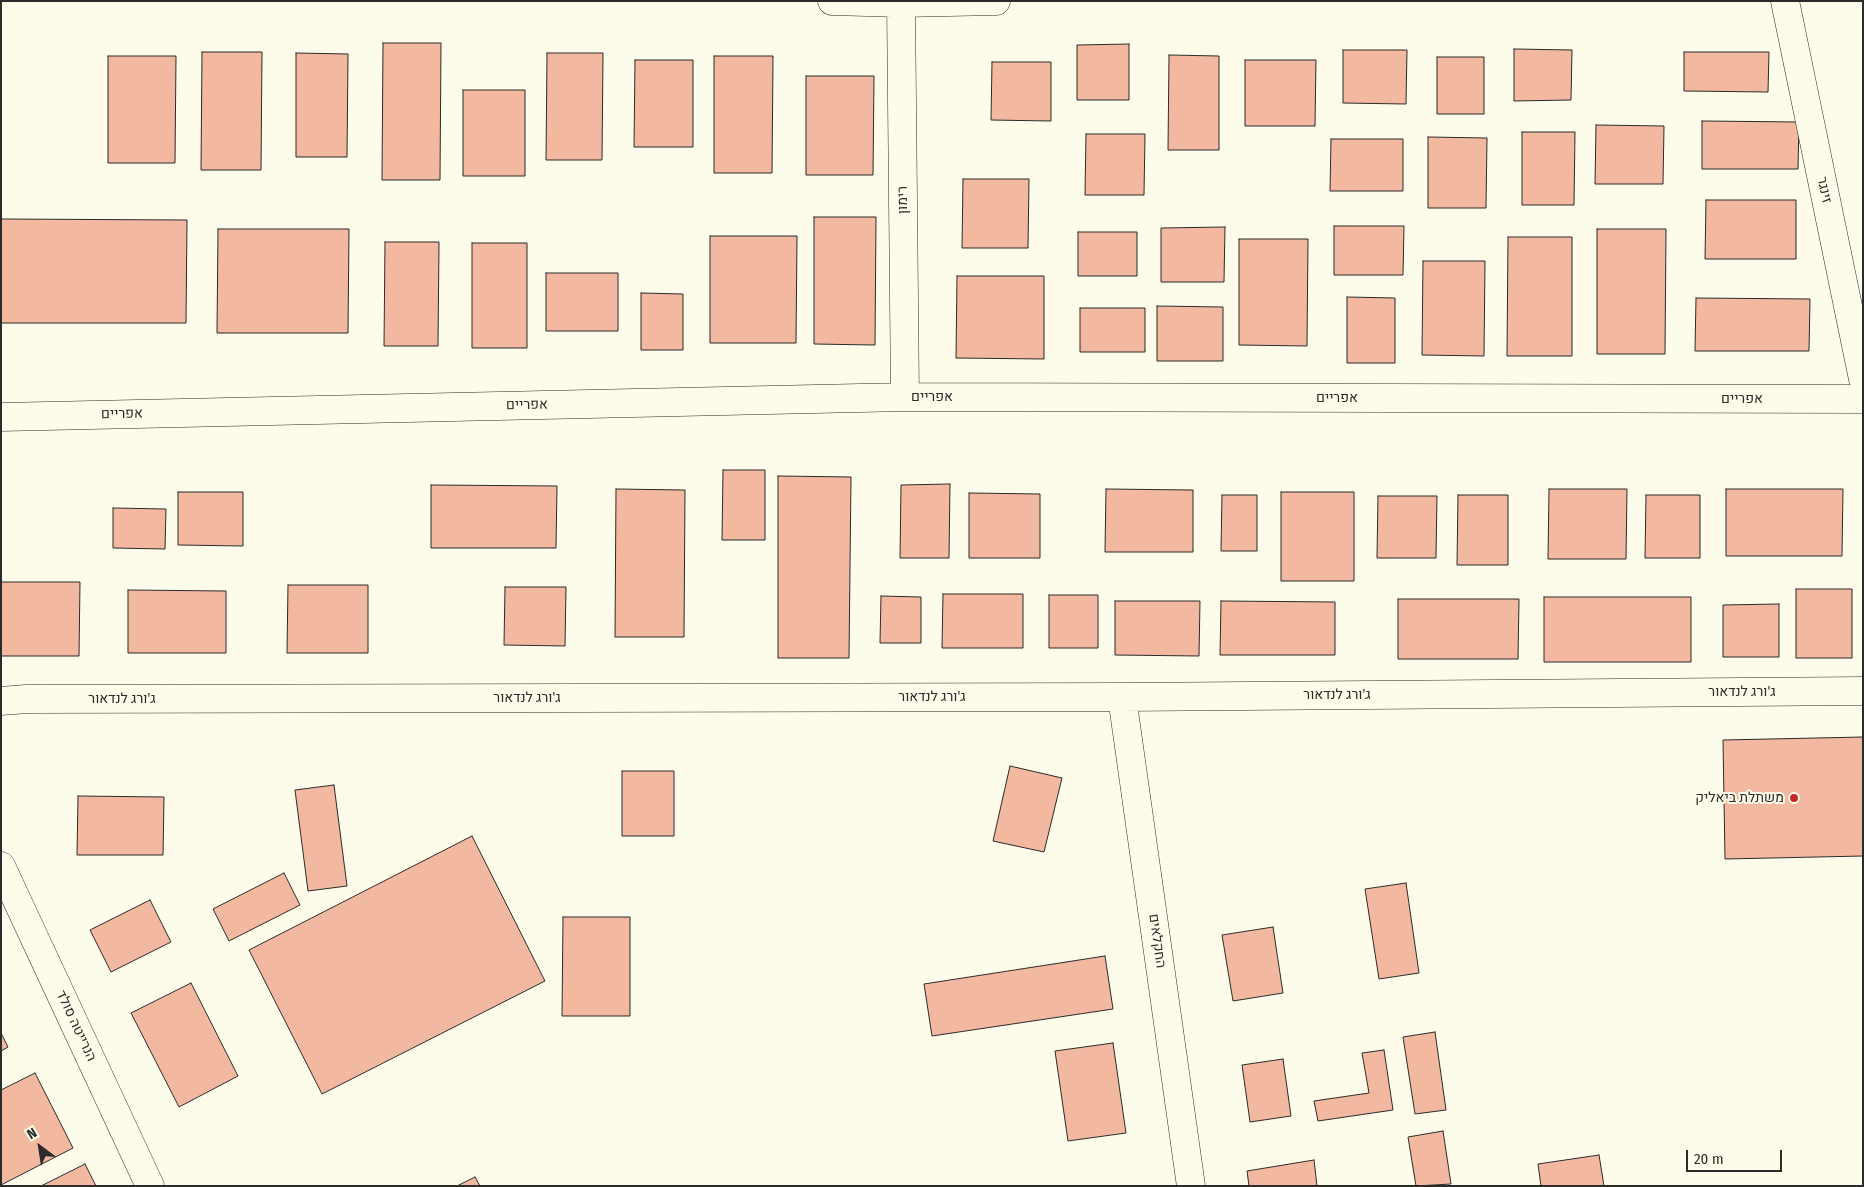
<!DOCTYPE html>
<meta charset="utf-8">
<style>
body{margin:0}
#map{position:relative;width:1864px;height:1187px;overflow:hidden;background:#fdfbea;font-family:"Fira Sans Condensed",sans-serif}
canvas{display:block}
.frame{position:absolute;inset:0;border:2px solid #2b2b2b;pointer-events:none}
.north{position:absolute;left:15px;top:1122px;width:50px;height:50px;-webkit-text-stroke:4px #fdfbea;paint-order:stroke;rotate:329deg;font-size:14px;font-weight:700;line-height:20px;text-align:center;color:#2b2b2b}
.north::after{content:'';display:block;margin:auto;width:18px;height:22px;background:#2b2b2b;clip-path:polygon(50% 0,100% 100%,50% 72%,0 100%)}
.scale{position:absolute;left:1686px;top:1150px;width:96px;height:22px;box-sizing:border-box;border:2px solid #2b2b2b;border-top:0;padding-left:6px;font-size:15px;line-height:18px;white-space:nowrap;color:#2b2b2b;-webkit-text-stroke:4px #fdfbea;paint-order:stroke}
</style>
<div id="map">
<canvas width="1864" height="1187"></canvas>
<div class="frame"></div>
<div class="north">N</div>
<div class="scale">20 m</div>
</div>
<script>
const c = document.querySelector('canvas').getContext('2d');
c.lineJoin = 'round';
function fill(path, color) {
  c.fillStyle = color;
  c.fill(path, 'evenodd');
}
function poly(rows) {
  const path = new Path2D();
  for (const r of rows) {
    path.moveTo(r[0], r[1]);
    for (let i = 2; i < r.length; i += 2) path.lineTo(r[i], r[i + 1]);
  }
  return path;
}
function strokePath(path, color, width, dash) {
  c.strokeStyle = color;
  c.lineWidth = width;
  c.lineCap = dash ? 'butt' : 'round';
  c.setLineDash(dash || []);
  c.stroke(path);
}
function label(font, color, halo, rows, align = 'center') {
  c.font = font + ' "Fira Sans Condensed",Heebo,sans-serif';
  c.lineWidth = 4;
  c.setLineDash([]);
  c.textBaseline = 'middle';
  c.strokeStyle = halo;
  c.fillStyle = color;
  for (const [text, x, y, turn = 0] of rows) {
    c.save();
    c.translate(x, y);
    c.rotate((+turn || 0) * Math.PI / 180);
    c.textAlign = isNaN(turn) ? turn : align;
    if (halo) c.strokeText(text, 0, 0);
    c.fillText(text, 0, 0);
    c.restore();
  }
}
const building = poly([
 [383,43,441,43,440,180,382,180,383,43],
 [1129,44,1129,100,1077,100,1077,45,1129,44],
 [1514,49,1572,50,1571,100,1514,101,1514,49],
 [1343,50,1407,50,1406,104,1343,103,1343,50],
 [202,52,262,52,261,170,201,170,202,52],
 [1684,52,1769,52,1768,92,1684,91,1684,52],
 [296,53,348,54,347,157,296,157,296,53],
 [547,53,603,53,602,160,546,160,547,53],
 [1169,55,1219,56,1219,150,1168,150,1169,55],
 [108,56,176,56,175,163,108,163,108,56],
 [714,56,773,56,772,173,714,173,714,56],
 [1437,57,1484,57,1484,114,1437,114,1437,57],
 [635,60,693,60,693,147,634,147,635,60],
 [1245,60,1316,60,1315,126,1245,126,1245,60],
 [992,62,1051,62,1051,121,991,120,992,62],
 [806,76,874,76,873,175,806,175,806,76],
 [463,90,525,90,525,176,463,176,463,90],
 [1702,121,1799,122,1798,169,1702,169,1702,121],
 [1596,125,1664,126,1663,184,1595,184,1596,125],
 [1522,132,1575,132,1574,205,1522,205,1522,132],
 [1086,134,1145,134,1144,195,1085,195,1086,134],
 [1428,137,1487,138,1486,208,1428,208,1428,137],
 [1331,139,1403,139,1403,191,1330,191,1331,139],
 [963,179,1029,179,1028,248,962,248,963,179],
 [1706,200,1796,200,1796,259,1705,259,1706,200],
 [814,217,876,217,875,345,814,344,814,217],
 [1,219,187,220,186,323,1,323,1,219],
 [1334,226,1404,226,1403,275,1334,275,1334,226],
 [1225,227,1224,282,1161,282,1161,228,1225,227],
 [218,229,349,229,348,333,217,333,218,229],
 [1597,229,1666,229,1665,354,1597,354,1597,229],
 [1078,232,1137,232,1137,276,1078,276,1078,232],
 [710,236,797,236,796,343,710,343,710,236],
 [1508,237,1572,237,1572,356,1507,356,1508,237],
 [1239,239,1308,239,1307,346,1239,345,1239,239],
 [385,242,439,242,438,346,384,346,385,242],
 [472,243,527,243,527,348,472,348,472,243],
 [1423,261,1485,261,1484,356,1422,355,1423,261],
 [546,273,618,273,618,331,546,331,546,273],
 [957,276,1044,276,1044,359,956,358,957,276],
 [641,293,683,294,683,350,641,350,641,293],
 [1347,297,1395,298,1395,363,1347,363,1347,297],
 [1696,298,1810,299,1809,351,1695,351,1696,298],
 [1157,306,1223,307,1223,361,1157,361,1157,306],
 [1080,308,1145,308,1145,352,1080,352,1080,308],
 [723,470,765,470,765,540,722,540,723,470],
 [778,476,851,477,849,658,778,658,778,476],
 [950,484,949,558,900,558,901,485,950,484],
 [431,485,557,486,556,548,431,548,431,485],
 [616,489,685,490,684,637,615,637,616,489],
 [1106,489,1193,490,1193,552,1105,552,1106,489],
 [1549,489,1627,489,1626,559,1548,559,1549,489],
 [1726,489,1843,489,1842,556,1726,556,1726,489],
 [178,492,243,492,243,546,178,545,178,492],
 [1281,492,1354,492,1354,581,1281,581,1281,492],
 [969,493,1040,494,1040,558,969,558,969,493],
 [1222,495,1257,495,1257,551,1221,551,1222,495],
 [1458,495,1508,495,1508,565,1457,565,1458,495],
 [1646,495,1700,495,1700,558,1645,558,1646,495],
 [1378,496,1437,496,1436,558,1377,558,1378,496],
 [113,508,166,509,165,549,113,548,113,508],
 [1,582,80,582,79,656,1,656,1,582],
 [288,585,368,585,368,653,287,653,288,585],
 [505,587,566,587,565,646,504,645,505,587],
 [1796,589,1852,589,1852,658,1796,658,1796,589],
 [128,590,226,591,226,653,128,653,128,590],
 [943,594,1023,594,1023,648,942,648,943,594],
 [1049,595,1098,595,1098,648,1049,648,1049,595],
 [881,596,921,597,921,643,880,643,881,596],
 [1544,597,1691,597,1691,662,1544,662,1544,597],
 [1398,599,1519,599,1518,659,1398,659,1398,599],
 [1115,601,1200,601,1199,656,1115,655,1115,601],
 [1221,601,1335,602,1335,655,1220,655,1221,601],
 [1779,604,1779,657,1723,657,1723,605,1779,604],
 [1863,737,1863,856,1725,859,1723,740,1863,737],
 [1010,766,1062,778,1044,852,993,841,1010,766],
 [622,771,674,771,674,836,622,836,622,771],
 [334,785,347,886,308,891,295,790,334,785],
 [78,796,164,797,163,855,77,855,78,796],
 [472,836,545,981,322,1094,249,950,472,836],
 [284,873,300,905,229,941,213,909,284,873],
 [1406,883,1419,973,1379,979,1365,889,1406,883],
 [150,900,171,942,111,972,90,930,150,900],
 [563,917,630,917,630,1016,562,1016,563,917],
 [1273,927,1283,993,1233,1001,1222,935,1273,927],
 [1105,956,1113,1009,932,1036,924,984,1105,956],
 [191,983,238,1076,179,1107,131,1013,191,983],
 [1435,1032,1446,1110,1415,1114,1403,1037,1435,1032],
 [1,1033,8,1047,1,1051,1,1033],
 [1113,1043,1126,1133,1068,1141,1055,1051,1113,1043],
 [1384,1050,1393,1110,1318,1121,1314,1101,1369,1093,1362,1053,1384,1050],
 [1283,1059,1291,1116,1250,1122,1242,1065,1283,1059],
 [35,1073,73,1148,1,1185,1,1090,35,1073],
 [1443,1131,1451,1184,1416,1186,1408,1137,1443,1131],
 [1599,1155,1604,1186,1541,1186,1538,1164,1599,1155],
 [1314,1160,1317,1186,1249,1186,1247,1171,1314,1160],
 [85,1164,96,1186,41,1186,85,1164],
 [475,1177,480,1186,457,1186,475,1177]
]);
const minor = poly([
 [832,1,901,3,996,1],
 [1785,1,1863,379],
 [901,3,905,397],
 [1,417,905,397,1863,399],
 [1122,697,1191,1186],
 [1,701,26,699,1122,697,1863,691]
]);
const tertiary = poly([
 [1,866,150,1186]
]);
const markers = [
 [1794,798,5,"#c62828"]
];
const streetNames = [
 ["זינגר",1824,190,78],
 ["רימון",903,200,-91],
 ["אפריים",932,397],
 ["אפריים",1337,398],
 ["אפריים",1742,399],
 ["אפריים",527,405,-1],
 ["אפריים",122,414,-1],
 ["ג'ורג לנדאור",1742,692],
 ["ג'ורג לנדאור",1337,695],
 ["ג'ורג לנדאור",932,697],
 ["ג'ורג לנדאור",527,698],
 ["ג'ורג לנדאור",122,699],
 ["החקלאים",1157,941,82],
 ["הנרייטה סולד",76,1026,65]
];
const poiNames = [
 ["משתלת ביאליק",1784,798]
];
fill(building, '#f2b8a0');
strokePath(building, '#2b2b2b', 1);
strokePath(minor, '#2b2b2b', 29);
strokePath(tertiary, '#2b2b2b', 29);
strokePath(minor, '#fdfbea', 28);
strokePath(tertiary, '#fdfbea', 28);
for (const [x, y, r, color] of markers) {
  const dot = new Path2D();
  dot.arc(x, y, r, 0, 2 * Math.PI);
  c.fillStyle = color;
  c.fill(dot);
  strokePath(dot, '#fdfbea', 2);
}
label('14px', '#2b2b2b', '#fdfbea', streetNames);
label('14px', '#2b2b2b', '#fdfbea', poiNames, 'right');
</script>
